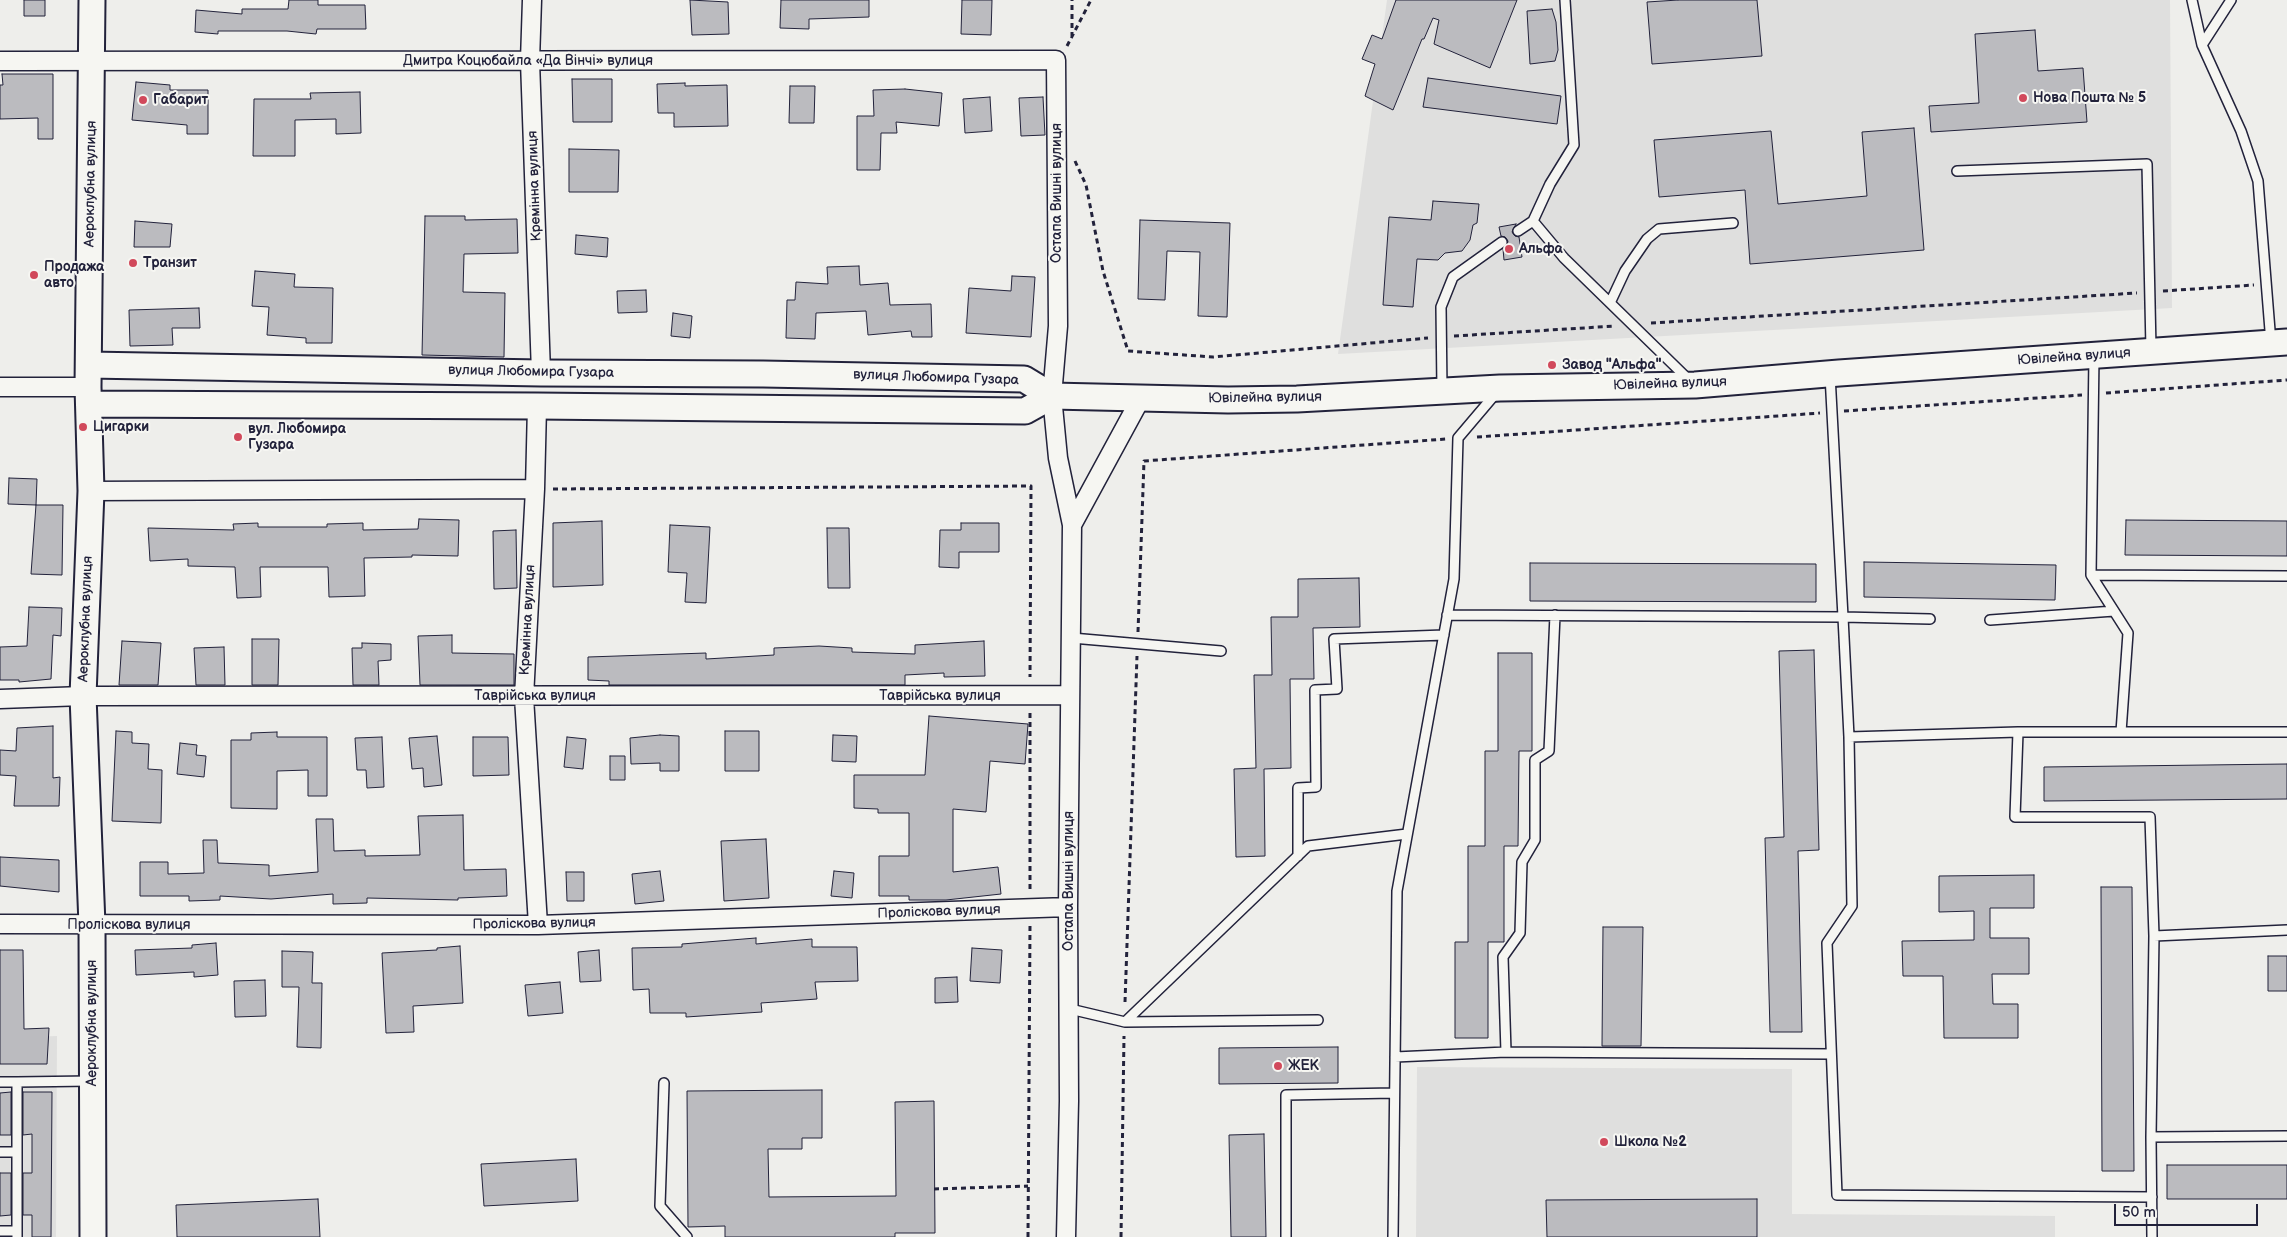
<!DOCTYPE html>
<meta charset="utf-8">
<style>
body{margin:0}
#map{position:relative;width:2287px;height:1237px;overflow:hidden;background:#eeeeeb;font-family:"Balsamiq Sans",sans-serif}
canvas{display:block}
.scale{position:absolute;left:2114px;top:1204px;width:144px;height:22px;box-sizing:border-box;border:2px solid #22223b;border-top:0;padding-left:6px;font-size:15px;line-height:18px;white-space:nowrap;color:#22223b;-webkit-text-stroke:4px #f6f6f2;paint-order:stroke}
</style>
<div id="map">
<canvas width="2287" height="1237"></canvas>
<div class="scale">50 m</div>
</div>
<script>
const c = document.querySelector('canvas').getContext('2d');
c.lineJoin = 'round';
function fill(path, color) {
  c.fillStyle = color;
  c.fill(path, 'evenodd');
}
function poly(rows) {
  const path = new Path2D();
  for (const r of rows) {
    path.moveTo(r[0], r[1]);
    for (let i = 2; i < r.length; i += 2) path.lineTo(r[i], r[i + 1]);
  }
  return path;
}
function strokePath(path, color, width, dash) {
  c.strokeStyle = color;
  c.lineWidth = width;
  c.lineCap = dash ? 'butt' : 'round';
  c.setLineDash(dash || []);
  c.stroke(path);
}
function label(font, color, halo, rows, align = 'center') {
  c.font = font + ' "Balsamiq Sans",sans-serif';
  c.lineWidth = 4;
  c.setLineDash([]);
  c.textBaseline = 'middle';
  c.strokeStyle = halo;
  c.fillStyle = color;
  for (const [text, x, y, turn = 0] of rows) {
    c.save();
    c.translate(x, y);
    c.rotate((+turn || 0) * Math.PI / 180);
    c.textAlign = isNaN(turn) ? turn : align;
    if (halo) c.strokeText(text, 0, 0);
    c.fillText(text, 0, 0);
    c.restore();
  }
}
const built = poly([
 [1387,0,2170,0,2172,308,1338,354],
 [57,1036,56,1237,0,1237,0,1038],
 [1417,1067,1792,1069,1792,1214,2055,1216,2055,1237,1416,1237]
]);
const building = poly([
 [24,0,45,0,45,16,24,16,24,0],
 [289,0,318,0,318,5,365,5,366,29,317,29,316,34,287,31,218,31,218,34,195,32,196,10,242,14,242,9,288,9,289,0],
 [690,0,728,2,729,34,692,35,690,0],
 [781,0,869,0,869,17,809,19,809,29,780,28,781,0],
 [962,0,992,0,991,35,961,34,962,0],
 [1396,0,1517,0,1490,68,1434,44,1439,20,1433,18,1424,39,1422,39,1393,110,1365,96,1375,64,1362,59,1372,35,1382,39,1396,0],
 [1678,0,1757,0,1762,56,1652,64,1647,2,1678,0],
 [1552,9,1556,22,1558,50,1555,61,1530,64,1527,11,1552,9],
 [2035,30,2038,71,2083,68,2087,122,1931,132,1929,106,1979,103,1975,34,2035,30],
 [2,74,53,74,53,139,38,139,38,118,0,119,0,85,3,85,2,74],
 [1428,78,1561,96,1557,124,1423,107,1428,78],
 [572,79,612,79,612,122,573,122,572,79],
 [136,82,170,85,170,90,208,90,208,134,187,134,187,125,132,120,136,82],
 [685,83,685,86,727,85,728,126,674,127,674,113,658,113,657,84,685,83],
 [790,86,815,86,814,123,789,123,790,86],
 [905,89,942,93,939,126,896,122,897,133,881,133,880,170,857,170,857,116,874,116,873,90,905,89],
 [360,92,361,133,336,134,336,119,295,120,295,156,253,156,254,99,311,99,310,93,360,92],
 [990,97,992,131,965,133,963,99,990,97],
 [1043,97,1045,135,1021,136,1019,98,1043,97],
 [1914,128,1924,250,1750,264,1745,190,1659,197,1654,140,1771,131,1778,204,1867,196,1862,132,1914,128],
 [569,149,619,150,618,192,569,192,569,149],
 [1433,201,1479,204,1477,223,1473,225,1470,240,1462,251,1445,253,1438,260,1417,259,1413,307,1383,305,1389,217,1431,220,1433,201],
 [425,216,465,216,465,220,517,219,518,253,464,254,463,292,505,293,504,357,422,355,425,216],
 [1140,220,1230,223,1227,317,1198,316,1200,252,1167,251,1165,300,1138,299,1140,220],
 [135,221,172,224,170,247,134,247,135,221],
 [1516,224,1512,232,1515,236,1519,237,1522,257,1504,260,1503,249,1507,245,1508,241,1505,237,1501,236,1499,227,1516,224],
 [576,235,608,238,607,257,575,254,576,235],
 [859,266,860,285,888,283,890,305,931,304,932,337,912,337,911,331,868,335,866,311,816,313,815,339,786,338,787,300,795,300,796,282,828,284,827,267,859,266],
 [255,271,295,274,294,287,333,288,332,343,306,343,306,338,267,335,269,307,252,306,255,271],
 [1012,276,1035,277,1031,337,966,333,969,288,1011,291,1012,276],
 [646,290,647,312,618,313,617,291,646,290],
 [199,308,200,328,172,328,173,345,130,346,129,310,199,308],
 [673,313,692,316,690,338,671,336,673,313],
 [9,478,37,479,36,505,8,504,9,478],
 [36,505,63,505,62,575,31,574,36,505],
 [419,519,459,520,458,556,412,555,412,557,364,558,365,596,329,597,328,567,260,567,261,597,237,598,235,567,188,566,188,559,150,561,148,528,234,530,233,524,258,523,258,527,327,527,327,524,363,523,363,530,418,529,419,519],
 [2126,520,2287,521,2287,556,2125,555,2126,520],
 [602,521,603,585,553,587,553,523,602,521],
 [961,523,999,523,999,552,959,552,959,568,939,567,940,530,961,530,961,523],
 [670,525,710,527,706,603,685,602,687,573,668,572,670,525],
 [827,528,849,528,850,588,828,588,827,528],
 [516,530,517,588,494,589,493,531,516,530],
 [1864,562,2056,565,2055,600,1864,597,1864,562],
 [1530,563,1816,564,1816,602,1530,601,1530,563],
 [1359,578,1360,627,1313,628,1314,679,1290,679,1291,768,1264,769,1265,856,1236,857,1234,769,1256,768,1254,675,1272,675,1271,617,1298,617,1298,579,1359,578],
 [29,607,62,608,61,636,53,635,51,679,19,682,19,680,0,680,0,647,27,646,29,607],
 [452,635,452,653,514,654,514,685,420,685,418,636,452,635],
 [252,639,279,639,278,685,252,685,252,639],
 [122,641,161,643,158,685,119,685,122,641],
 [984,641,985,676,944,677,944,673,905,675,905,685,609,685,609,681,588,680,588,657,706,653,706,659,774,655,774,648,819,646,852,648,852,652,915,654,915,645,984,641],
 [362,643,391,644,391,660,378,661,379,685,353,685,352,648,362,648,362,643],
 [224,647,225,685,196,685,194,648,224,647],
 [1814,650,1819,850,1798,851,1802,1032,1770,1032,1765,838,1784,837,1779,651,1814,650],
 [1498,653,1532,653,1532,751,1519,751,1518,846,1504,846,1504,942,1488,942,1488,1038,1455,1038,1455,942,1468,942,1468,846,1485,846,1485,751,1498,751,1498,653],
 [929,716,1028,724,1025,764,990,761,986,812,953,809,953,872,998,867,1001,894,946,900,909,900,909,896,879,896,879,856,909,856,909,813,878,813,878,809,854,808,854,775,925,775,929,716],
 [53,726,53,778,60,777,59,806,14,806,16,776,0,775,0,750,16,751,17,728,53,726],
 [116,731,132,732,132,743,149,744,148,769,162,770,161,823,112,821,116,731],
 [725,731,759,731,759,771,725,771,725,731],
 [277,732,277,737,327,737,327,796,308,796,308,770,277,771,277,809,231,808,231,740,251,740,251,733,277,732],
 [660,735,679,736,679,771,660,771,660,763,631,764,630,738,660,735],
 [833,735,857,736,856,762,832,761,833,735],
 [437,736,442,785,424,787,423,768,412,769,409,738,437,736],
 [382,737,384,787,367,788,366,770,357,770,355,738,382,737],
 [473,737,508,737,509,775,473,776,473,737],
 [567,737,586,739,583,769,564,767,567,737],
 [180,743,197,745,196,755,206,756,204,777,177,774,180,743],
 [610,756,625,756,625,780,610,780,610,756],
 [2287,764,2287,799,2044,801,2044,767,2287,764],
 [463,815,464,870,506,869,507,896,458,898,458,900,367,898,367,903,333,904,333,894,271,899,220,896,220,900,189,901,189,896,140,896,140,862,168,862,168,874,204,873,203,840,217,840,218,863,269,865,269,876,318,872,316,819,333,819,334,851,365,850,365,856,420,855,418,816,463,815],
 [766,839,769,898,724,901,721,841,766,839],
 [0,857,59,860,59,892,0,886,0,857],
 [660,871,664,901,635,904,632,874,660,871],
 [834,871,854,873,852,898,831,896,834,871],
 [566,872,584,872,584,901,567,901,566,872],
 [2034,875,2034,908,1990,908,1990,938,2029,938,2029,974,1992,974,1993,1004,2018,1004,2018,1038,1944,1038,1943,976,1903,976,1902,941,1974,940,1974,911,1939,912,1939,876,2034,875],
 [2101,887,2132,887,2134,1171,2102,1171,2101,887],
 [1603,927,1643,927,1641,1046,1602,1046,1603,927],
 [756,938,756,944,812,939,812,947,857,947,858,981,815,982,817,999,761,1003,762,1012,686,1017,686,1013,650,1013,649,989,633,990,632,948,682,947,682,944,756,938],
 [216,943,218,975,194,977,194,972,136,975,135,950,192,948,192,945,216,943],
 [460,946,463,1003,413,1006,414,1032,386,1033,382,953,437,950,437,948,460,946],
 [972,948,1002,950,1000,983,970,981,972,948],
 [0,950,23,950,24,1029,49,1028,47,1064,0,1064,0,950],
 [599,950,601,981,580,982,578,952,599,950],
 [282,951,313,952,312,983,322,983,321,1048,297,1047,299,987,282,987,282,951],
 [2268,956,2287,956,2287,991,2268,991,2268,956],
 [957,977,958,1002,935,1003,935,978,957,977],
 [265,980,266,1016,235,1017,234,981,265,980],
 [560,982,563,1013,528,1016,525,985,560,982],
 [1338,1047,1338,1083,1219,1084,1219,1048,1338,1047],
 [822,1090,822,1138,802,1138,802,1149,768,1149,769,1197,896,1196,895,1102,934,1101,935,1233,895,1233,895,1237,725,1237,725,1226,688,1227,687,1091,822,1090],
 [11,1092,11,1135,0,1135,0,1093,11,1092],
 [23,1092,52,1092,51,1237,32,1237,32,1215,23,1215,23,1173,32,1173,32,1134,23,1135,23,1092],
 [1264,1134,1266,1237,1231,1237,1229,1135,1264,1134],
 [576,1159,578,1201,484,1206,481,1164,576,1159],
 [2167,1165,2287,1165,2287,1199,2167,1199,2167,1165],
 [0,1173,11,1173,11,1215,0,1216,0,1173],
 [318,1199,320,1237,177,1237,176,1205,318,1199],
 [1757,1199,1757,1237,1547,1237,1546,1200,1757,1199]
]);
const path = poly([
 [1072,37,1072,0],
 [1067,46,1091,0],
 [1075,161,1086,185,1103,271,1128,351,1213,357,1428,338],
 [2163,291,2254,285],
 [1651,323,2137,293],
 [1454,336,1615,326],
 [2106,393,2287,380],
 [1844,411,2082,395],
 [1477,437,1820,413],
 [553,489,1031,486,1030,677],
 [1138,632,1144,461,1446,439],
 [1030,713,1030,892],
 [1125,1002,1137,656],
 [934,1189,1028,1186],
 [1028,1237,1030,926],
 [1121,1237,1124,1036]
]);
const lane = poly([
 [1565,0,1574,145,1550,184,1533,221,1564,258,1689,380],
 [2192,0,2202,45],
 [2231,0,2202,45,2241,131,2258,181,2271,343],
 [1957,171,2147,164,2151,349],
 [1518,231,1533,221],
 [1610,303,1625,271,1647,239,1659,229,1733,223],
 [2094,356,2091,575,2287,576],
 [1442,390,1441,307,1453,277,1502,242],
 [2091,575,2128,633,2121,732],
 [1447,615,1843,617,1830,375],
 [1990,620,2114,611],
 [1072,638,1221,651],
 [2018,732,1849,737,1852,906,1827,943,1837,1195,2152,1197],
 [2287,732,2018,732,2015,817,2150,817,2154,936,2287,930],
 [1849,737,1843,617,1930,619],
 [1298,856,1298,788,1316,787,1315,690,1337,689,1334,639,1444,635],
 [2154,936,2151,1137,2287,1136],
 [1070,1009,1125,1022,1318,1020],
 [1125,1022,1308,846,1407,834],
 [1506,1052,1831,1054],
 [1395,1057,1506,1052,1503,957,1520,933,1522,862,1535,840,1535,760,1549,751,1555,615],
 [0,1082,17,1082,17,1237],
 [17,1082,91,1081],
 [664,1083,660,1206,687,1237],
 [2151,1137,2152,1237],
 [0,1152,17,1152],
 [0,1231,17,1231],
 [1286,1237,1286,1095,1394,1093],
 [1393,1237,1397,891,1454,579,1458,438,1497,392]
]);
const street = poly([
 [532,0,530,61,541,373],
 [0,61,1056,60,1058,326,1052,396,1058,458,1072,525,1068,907,1069,1101,1066,1237],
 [0,387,88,387],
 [537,406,535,489,524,697,538,925],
 [91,491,535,489],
 [1072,525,1141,398],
 [0,699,83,696,1070,695],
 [0,924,538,925,1068,907]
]);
const secondary = poly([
 [92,0,88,387,91,491,83,696,92,925,93,1237],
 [89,365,541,373,763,374,1024,379,1052,396,1228,400,1297,399,1500,388,1695,385,1839,373,2287,342],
 [89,404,537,406,1025,411,1052,396]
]);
const markers = [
 [2023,98,5,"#d1495b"],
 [143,100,5,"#d1495b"],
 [1509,249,5,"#d1495b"],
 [133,263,5,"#d1495b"],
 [34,275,5,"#d1495b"],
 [1552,365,5,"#d1495b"],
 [83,427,5,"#d1495b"],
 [238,437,5,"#d1495b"],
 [1278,1066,5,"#d1495b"],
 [1604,1142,5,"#d1495b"]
];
const streetNames = [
 ["Дмитра Коцюбайла «Да Вінчі» вулиця",528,61],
 ["Аероклубна вулиця",91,184,-89],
 ["Кремінна вулиця",535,186,-92],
 ["Остапа Вишні вулиця",1057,193,-90],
 ["Ювілейна вулиця",2074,357,-4],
 ["вулиця Любомира Гузара",531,372,1],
 ["вулиця Любомира Гузара",936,378,2],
 ["Ювілейна вулиця",1670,384,-2],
 ["Ювілейна вулиця",1265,398,-1],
 ["Аероклубна вулиця",86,619,-88],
 ["Кремінна вулиця",528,620,-87],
 ["Таврійська вулиця",535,696],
 ["Таврійська вулиця",940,696],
 ["Остапа Вишні вулиця",1069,881,-90],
 ["Проліскова вулиця",939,912,-2],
 ["Проліскова вулиця",534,924,-1],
 ["Проліскова вулиця",129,925],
 ["Аероклубна вулиця",92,1023,-90]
];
const poiNames = [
 ["Нова Пошта № 5",2033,98],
 ["Габарит",153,100],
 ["Альфа",1519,249],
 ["Транзит",143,263],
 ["Продажа",44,267],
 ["авто",44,283],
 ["Завод \"Альфа\"",1562,365],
 ["Цигарки",93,427],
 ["вул. Любомира",248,429],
 ["Гузара",248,445],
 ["ЖЕК",1288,1066],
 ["Школа №2",1614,1142]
];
fill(built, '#dfdfde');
fill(building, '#bbbbbf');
strokePath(building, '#22223b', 1);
strokePath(lane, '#22223b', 12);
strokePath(street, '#22223b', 21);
strokePath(secondary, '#22223b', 29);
strokePath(path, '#22223b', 3, [5, 4]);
strokePath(lane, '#f6f6f2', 9);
strokePath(street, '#f6f6f2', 18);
strokePath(secondary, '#f6f6f2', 25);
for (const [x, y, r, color] of markers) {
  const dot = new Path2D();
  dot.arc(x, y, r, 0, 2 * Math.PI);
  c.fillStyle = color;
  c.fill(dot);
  strokePath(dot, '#f6f6f2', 2);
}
label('14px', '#22223b', '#f6f6f2', streetNames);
label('bold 14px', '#22223b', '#f6f6f2', poiNames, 'left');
</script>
